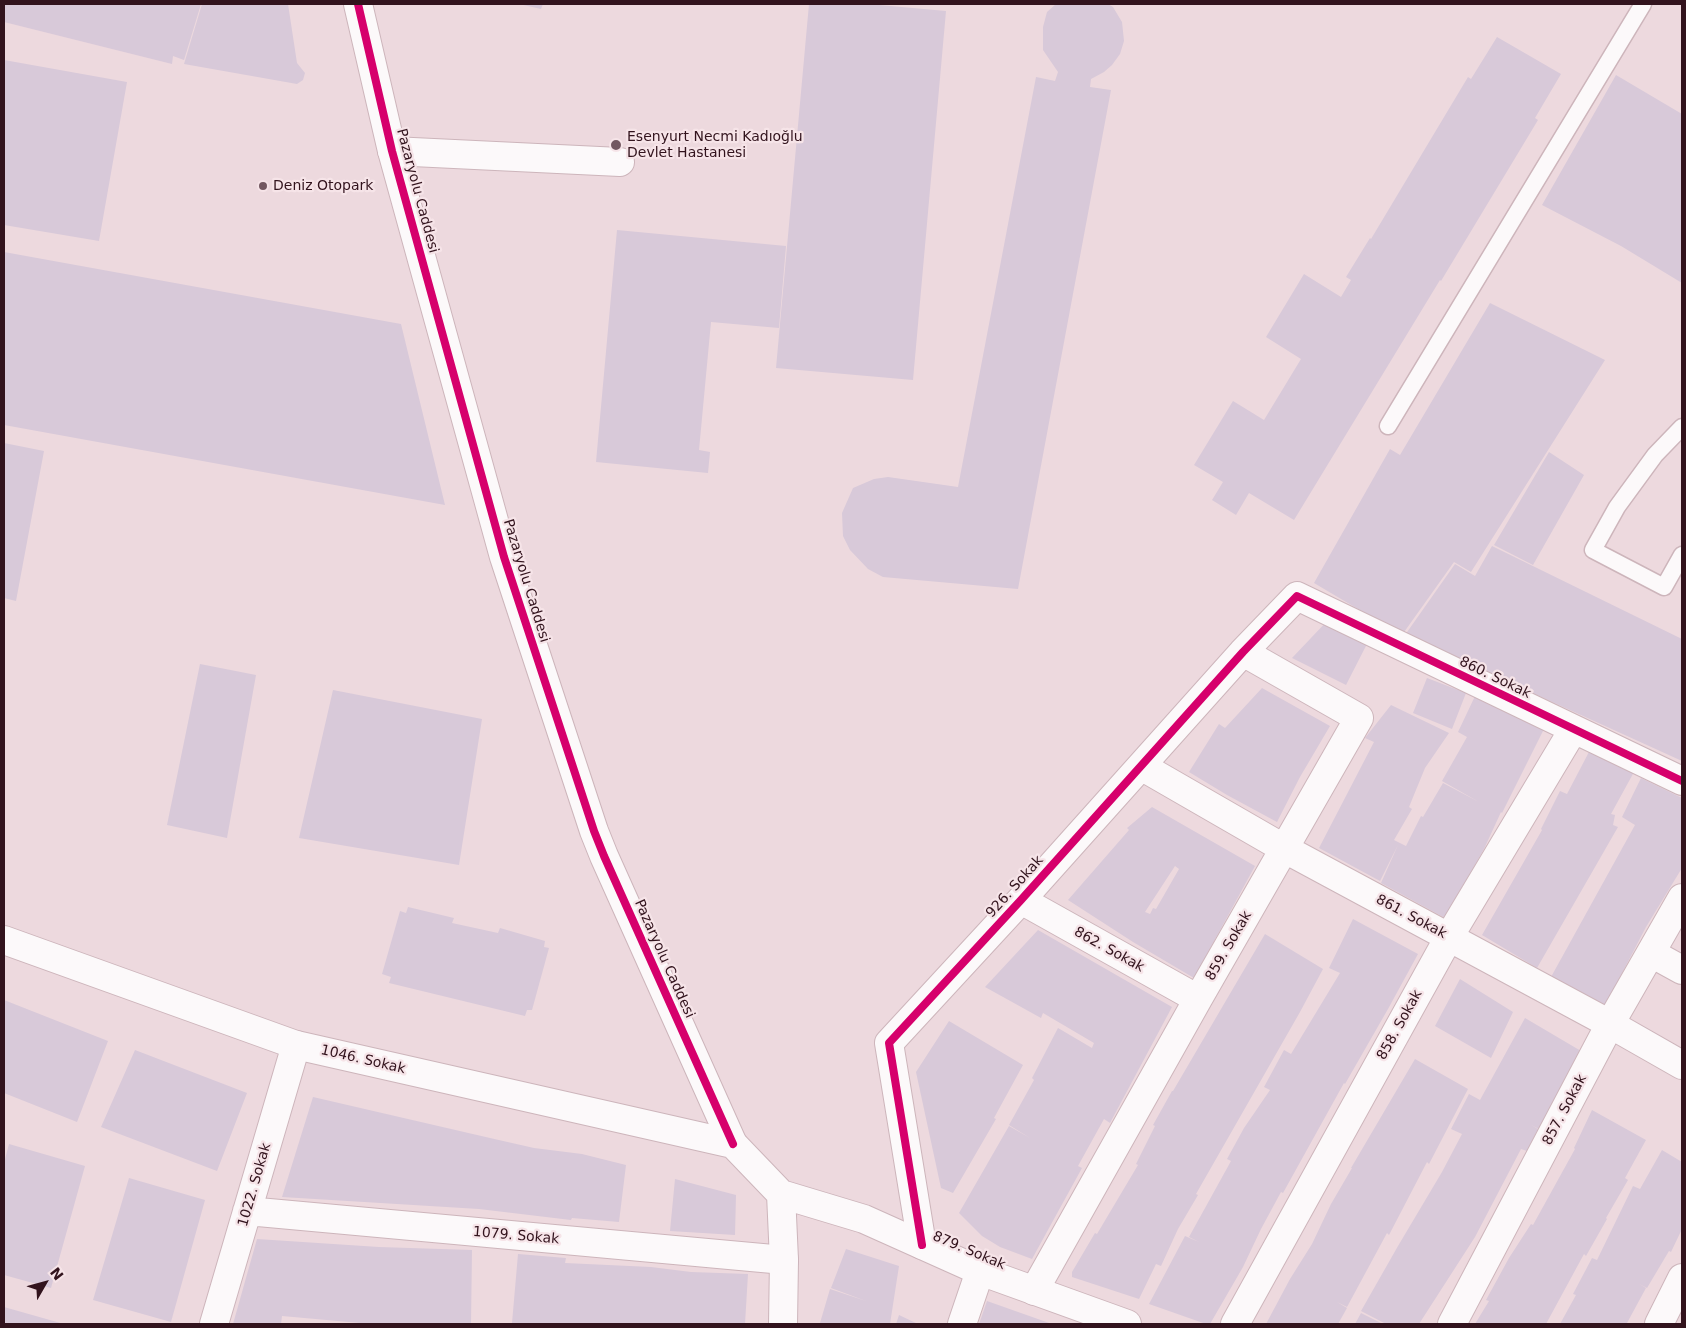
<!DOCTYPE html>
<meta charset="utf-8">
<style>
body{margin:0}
#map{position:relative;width:1686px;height:1328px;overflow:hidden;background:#edd9de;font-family:"DejaVu Sans",sans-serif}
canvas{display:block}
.frame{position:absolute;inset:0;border:5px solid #32131d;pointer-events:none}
.north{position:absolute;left:20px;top:1258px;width:50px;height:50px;-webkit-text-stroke:4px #f6e4e8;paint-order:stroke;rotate:52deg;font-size:14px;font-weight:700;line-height:20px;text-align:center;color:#32131d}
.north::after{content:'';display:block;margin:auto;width:18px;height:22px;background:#32131d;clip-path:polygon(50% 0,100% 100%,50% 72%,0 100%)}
</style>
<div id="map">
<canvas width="1686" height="1328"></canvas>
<div class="frame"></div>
<div class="north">N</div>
</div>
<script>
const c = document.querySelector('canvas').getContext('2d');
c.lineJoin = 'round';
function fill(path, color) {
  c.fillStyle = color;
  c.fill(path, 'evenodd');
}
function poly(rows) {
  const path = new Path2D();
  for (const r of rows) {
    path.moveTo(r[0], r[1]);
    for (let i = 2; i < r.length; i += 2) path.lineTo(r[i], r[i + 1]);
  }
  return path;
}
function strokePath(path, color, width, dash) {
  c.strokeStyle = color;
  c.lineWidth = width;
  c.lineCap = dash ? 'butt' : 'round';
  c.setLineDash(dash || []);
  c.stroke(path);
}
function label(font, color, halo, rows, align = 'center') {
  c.font = font + ' "DejaVu Sans",sans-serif';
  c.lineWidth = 4.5;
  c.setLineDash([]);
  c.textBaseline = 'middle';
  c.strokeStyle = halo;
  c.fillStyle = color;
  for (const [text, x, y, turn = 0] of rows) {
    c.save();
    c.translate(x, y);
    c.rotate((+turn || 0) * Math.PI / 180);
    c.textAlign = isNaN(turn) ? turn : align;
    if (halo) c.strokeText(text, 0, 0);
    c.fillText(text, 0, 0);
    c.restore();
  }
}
const building = poly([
 [4,4,201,4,184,60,173,56,172,64,4,22],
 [202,4,288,4,297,63,305,73,303,80,297,84,184,64],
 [519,4,543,4,541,9],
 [809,4,868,4,946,11,913,380,776,368],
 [1056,4,1108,4,1113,7,1122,22,1124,41,1120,54,1112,65,1104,72,1091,79,1090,87,1111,90,1018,589,883,577,868,569,850,550,843,536,842,513,853,488,874,479,888,477,958,487,1036,77,1055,81,1058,72,1043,50,1043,27,1047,12],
 [1497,37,1561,74,1535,118,1538,120,1441,281,1440,280,1294,520,1249,493,1236,515,1212,500,1223,482,1194,465,1233,401,1264,420,1301,359,1266,337,1304,274,1341,297,1351,280,1346,277,1370,238,1371,239,1468,77,1471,79],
 [4,60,127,82,99,241,4,225],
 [1616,75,1682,114,1682,283,1621,246,1542,205],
 [617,230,786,246,779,328,711,322,699,450,710,452,708,473,596,462],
 [4,252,401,324,445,505,4,425],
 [1490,303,1605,360,1471,572,1454,562,1402,635,1314,583,1390,449,1400,455],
 [4,443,44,451,16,601,4,598],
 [1549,452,1584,475,1533,565,1494,545],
 [1492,546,1682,639,1682,761,1405,635,1455,564,1475,576],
 [1329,619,1369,640,1346,685,1292,658],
 [200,664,256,675,227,838,167,825],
 [1427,678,1466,693,1452,729,1413,713],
 [1262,688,1330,726,1300,777,1277,822,1227,795,1189,772,1219,724,1225,728],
 [333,690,482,719,459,865,299,838],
 [1476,694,1544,729,1502,813,1501,812,1484,849,1445,918,1381,883,1398,845,1380,881,1319,848,1374,742,1365,738,1391,705,1449,733,1425,768,1409,807,1412,809,1394,840,1406,846,1421,816,1423,817,1443,783,1479,802,1442,781,1467,737,1458,732],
 [1590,750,1634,772,1611,814,1615,815,1613,825,1618,827,1537,968,1482,935,1542,830,1541,829,1560,791,1567,794],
 [1641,778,1682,798,1682,868,1646,927,1604,1008,1551,977,1635,825,1622,817],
 [1152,807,1255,866,1194,978,1133,942,1068,900,1129,830,1127,828],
 [1175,866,1179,869,1156,909,1153,908,1150,914,1145,912],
 [408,907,454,918,452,923,498,933,500,928,545,941,544,947,549,948,532,1010,527,1010,525,1016,389,983,391,977,382,974,400,911,406,913],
 [1353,919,1418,954,1388,1009,1345,1084,1344,1083,1283,1193,1281,1192,1261,1229,1243,1267,1210,1324,1206,1324,1149,1304,1185,1236,1199,1242,1189,1237,1231,1161,1227,1159,1244,1128,1270,1090,1264,1087,1284,1050,1291,1054,1340,973,1329,968],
 [1038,930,1172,1007,1110,1123,1104,1119,1078,1166,1082,1168,1032,1259,1000,1247,982,1236,959,1213,1009,1126,1030,1138,1009,1125,1034,1080,1032,1078,1058,1028,1092,1048,1094,1043,1043,1013,1041,1018,985,987],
 [1265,934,1323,969,1300,1012,1196,1194,1198,1195,1178,1229,1161,1266,1156,1264,1139,1299,1072,1277,1072,1272,1095,1233,1097,1234,1138,1165,1136,1164,1155,1126,1153,1125,1172,1091,1173,1091],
 [1460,979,1513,1012,1491,1058,1435,1026],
 [4,1000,108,1041,77,1122,4,1093],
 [1525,1018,1581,1051,1539,1129,1531,1125,1538,1129,1527,1151,1521,1149,1475,1237,1419,1324,1386,1324,1361,1311,1398,1246,1442,1172,1462,1134,1451,1129,1469,1094,1480,1100],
 [949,1021,1023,1065,994,1118,996,1119,953,1193,941,1188,916,1072],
 [135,1050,247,1093,217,1171,101,1127],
 [1415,1059,1468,1089,1429,1164,1427,1162,1389,1235,1387,1233,1347,1307,1337,1302,1347,1308,1338,1324,1266,1324,1290,1279,1312,1244,1331,1204,1352,1168,1351,1168],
 [313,1097,490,1138,534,1148,582,1154,626,1165,619,1222,572,1218,571,1220,479,1209,282,1197],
 [1592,1110,1646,1140,1625,1178,1628,1180,1606,1218,1607,1219,1586,1256,1584,1254,1546,1324,1475,1324,1489,1301,1486,1300,1509,1258,1531,1224,1533,1225,1575,1149,1574,1148],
 [9,1144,85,1166,51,1288,4,1275,4,1163],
 [1662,1150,1682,1162,1682,1229,1671,1252,1669,1251,1647,1288,1639,1284,1646,1288,1627,1323,1630,1324,1560,1324,1576,1295,1573,1294,1592,1258,1597,1260,1633,1186,1640,1189],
 [129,1178,205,1200,171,1322,93,1300],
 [675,1179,736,1195,735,1235,670,1231],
 [257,1239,379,1247,472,1250,471,1324,371,1324,282,1316,281,1324,233,1324],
 [846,1249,899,1266,890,1324,823,1324,820,1323,830,1289,866,1301,831,1288],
 [518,1254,566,1258,565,1263,651,1267,691,1272,748,1274,745,1324,523,1324,512,1323],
 [987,1301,1052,1324,979,1324],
 [4,1307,64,1324,4,1324],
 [1361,1313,1383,1324,1355,1324],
 [899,1315,918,1324,896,1324]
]);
const service = poly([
 [1388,426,1643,4],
 [1682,427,1655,455,1617,507,1593,550,1664,587,1682,555]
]);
const minor = poly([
 [392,151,620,162],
 [1141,766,1285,849,1610,1024,1682,1065],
 [1021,900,1198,999],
 [1651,953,1682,970],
 [247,1211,784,1260],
 [922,1245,889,1043,1021,900,1243,652,1297,596,1682,781],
 [1034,1291,1198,999,1359,718,1243,652],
 [214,1324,296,1045],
 [962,1324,980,1271],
 [1235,1324,1449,937,1573,730],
 [1452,1324,1610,1024,1682,898],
 [1659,1324,1682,1278]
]);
const tertiary = poly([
 [358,4,392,151,504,557,594,831,604,856,733,1144]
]);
const secondary = poly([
 [4,940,296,1045,733,1144,781,1194,864,1219,980,1271,1127,1324],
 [781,1194,784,1260,783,1324]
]);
const cycleway = poly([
 [358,4,392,151,504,557,594,831,604,856,733,1144],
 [922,1245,889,1043,1021,900,1243,652,1297,596,1682,781]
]);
const markers = [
 [616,145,6,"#735861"],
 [263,186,5,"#735861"]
];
const poiNames = [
 ["Esenyurt Necmi Kadıoğlu",627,137],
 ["Devlet Hastanesi",627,153],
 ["Deniz Otopark",273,186]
];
const streetNames = [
 ["Pazaryolu Caddesi",417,191,75],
 ["Pazaryolu Caddesi",526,581,73],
 ["860. Sokak",1495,678,26],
 ["926. Sokak",1015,887,-48],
 ["861. Sokak",1411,917,28],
 ["859. Sokak",1229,946,-60],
 ["862. Sokak",1109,950,29],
 ["Pazaryolu Caddesi",664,959,66],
 ["858. Sokak",1400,1025,-61],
 ["1046. Sokak",363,1060,13],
 ["857. Sokak",1565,1110,-62],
 ["1022. Sokak",255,1185,-74],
 ["1079. Sokak",516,1236,5],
 ["879. Sokak",969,1251,23]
];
fill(building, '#d8c9d9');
strokePath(service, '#cdb5bb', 19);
strokePath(minor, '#cdb5bb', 30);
strokePath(tertiary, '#cdb5bb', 30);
strokePath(secondary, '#cdb5bb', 30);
strokePath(service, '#fcf9fa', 16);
strokePath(minor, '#fcf9fa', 28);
strokePath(tertiary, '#fcf9fa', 28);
strokePath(secondary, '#fcf9fa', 28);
strokePath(cycleway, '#d6006c', 8);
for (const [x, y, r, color] of markers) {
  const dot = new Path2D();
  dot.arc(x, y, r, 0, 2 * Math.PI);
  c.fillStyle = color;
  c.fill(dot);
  strokePath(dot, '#f6e4e8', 2);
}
label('14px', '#32131d', '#f6e4e8', poiNames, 'left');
label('14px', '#32131d', '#f6e4e8', streetNames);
</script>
